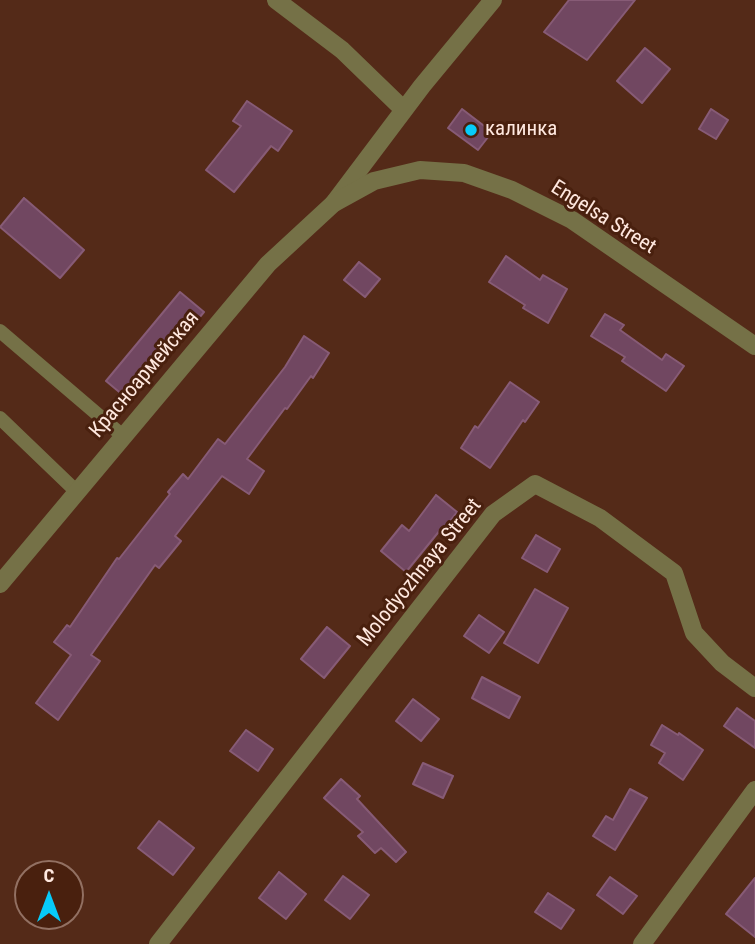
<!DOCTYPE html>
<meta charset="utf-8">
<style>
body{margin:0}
#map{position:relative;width:755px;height:944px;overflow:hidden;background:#542a18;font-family:"Roboto Condensed",sans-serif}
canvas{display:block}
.north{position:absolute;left:14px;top:860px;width:70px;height:70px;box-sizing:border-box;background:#49200e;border:2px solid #927062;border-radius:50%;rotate:0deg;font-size:19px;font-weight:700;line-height:28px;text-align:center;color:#ffe8df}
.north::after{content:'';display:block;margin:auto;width:24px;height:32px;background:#07cbf9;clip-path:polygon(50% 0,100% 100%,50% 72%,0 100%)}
</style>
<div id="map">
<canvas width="755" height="944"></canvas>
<div class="north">С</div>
</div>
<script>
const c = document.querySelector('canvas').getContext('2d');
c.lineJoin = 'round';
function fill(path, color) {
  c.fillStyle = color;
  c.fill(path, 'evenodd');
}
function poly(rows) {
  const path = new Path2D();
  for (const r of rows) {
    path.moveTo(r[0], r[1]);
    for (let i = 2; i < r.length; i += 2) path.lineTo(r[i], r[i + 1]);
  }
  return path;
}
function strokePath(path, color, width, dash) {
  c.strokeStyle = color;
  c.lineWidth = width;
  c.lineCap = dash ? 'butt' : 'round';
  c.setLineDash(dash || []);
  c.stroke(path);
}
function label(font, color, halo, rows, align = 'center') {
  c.font = font + ' "Roboto Condensed",sans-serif';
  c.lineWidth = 6;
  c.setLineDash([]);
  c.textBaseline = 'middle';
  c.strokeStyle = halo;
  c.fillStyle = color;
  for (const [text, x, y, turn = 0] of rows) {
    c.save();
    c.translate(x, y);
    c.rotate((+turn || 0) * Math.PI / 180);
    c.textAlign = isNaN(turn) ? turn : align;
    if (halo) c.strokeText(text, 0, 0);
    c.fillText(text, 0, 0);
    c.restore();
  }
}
const building = poly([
 [569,0,635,0,587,60,544,32,569,0],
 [645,48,670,69,642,103,617,81,645,48],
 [247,101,292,131,278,151,271,146,234,192,206,170,241,126,233,121,247,101],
 [462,109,492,132,478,150,448,128,462,109],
 [711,109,728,120,716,139,699,129,711,109],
 [24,198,84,250,60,278,0,227,24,198],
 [506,256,540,280,543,275,567,289,548,323,523,308,525,305,489,282,506,256],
 [359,262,380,279,365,297,344,280,359,262],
 [180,292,204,312,130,401,106,381,180,292],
 [605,314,624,325,620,330,662,360,666,354,684,366,666,391,622,361,625,357,591,336,605,314],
 [304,336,329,353,313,378,311,376,287,409,285,408,247,459,264,471,249,494,222,476,175,536,181,541,159,568,155,565,91,655,100,661,58,720,36,703,71,655,54,642,67,625,70,627,117,558,119,559,170,494,168,492,183,474,188,479,218,439,225,444,285,367,304,336],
 [510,382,539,402,525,422,523,420,490,468,461,448,475,426,478,428,510,382],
 [436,495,457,512,443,530,441,529,406,572,381,551,402,525,409,531,436,495],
 [536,535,560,549,547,572,522,558,536,535],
 [535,589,568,608,538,663,504,643,535,589],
 [479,615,504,632,489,653,464,636,479,615],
 [327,627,350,646,324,678,301,659,327,627],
 [482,677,520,697,509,718,472,698,482,677],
 [413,699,439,719,421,741,396,721,413,699],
 [737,708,755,721,755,748,724,726,737,708],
 [662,725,678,735,679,733,703,750,683,780,659,763,665,753,651,745,662,725],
 [246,730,273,749,258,771,230,751,246,730],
 [423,763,453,776,443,798,413,784,423,763],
 [341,779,360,796,357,799,406,852,396,862,381,848,375,853,358,836,363,832,324,798,341,779],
 [630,789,647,798,615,850,593,836,606,816,613,820,630,789],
 [159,821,194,848,173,875,138,848,159,821],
 [279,872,306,894,286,919,259,898,279,872],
 [343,876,369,895,350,919,325,900,343,876],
 [610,877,637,896,623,914,597,895,610,877],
 [755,878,755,937,726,914,755,878],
 [548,893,574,910,561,929,535,912,548,893]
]);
const service = poly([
 [0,331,124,437],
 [0,418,77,492]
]);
const minor = poly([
 [276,0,342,50,404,110],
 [334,203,422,86,493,0],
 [158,944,493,514,535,484,600,518,674,573,694,633,722,663,755,688],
 [642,944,755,790]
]);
const tertiary = poly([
 [0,584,268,264,334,203,374,181,420,170,464,173,512,190,572,220,755,346]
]);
const markers = [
 [471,130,7,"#07cbf9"]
];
const poiNames = [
 ["калинка",485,130]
];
const streetNames = [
 ["Engelsa Street",603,218,32],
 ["Красноармейская",145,375,-50],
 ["Molodyozhnaya Street",420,573,-51]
];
fill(building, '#714761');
strokePath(building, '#875b76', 2);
strokePath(service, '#757147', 14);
strokePath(minor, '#757147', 18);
strokePath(tertiary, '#757147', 18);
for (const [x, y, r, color] of markers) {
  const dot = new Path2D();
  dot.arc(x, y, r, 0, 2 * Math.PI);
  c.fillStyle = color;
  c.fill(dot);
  strokePath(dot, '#49200e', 2.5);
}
label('21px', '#ffe8df', '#49200e', poiNames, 'left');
label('21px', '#ffe8df', '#49200e', streetNames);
</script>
